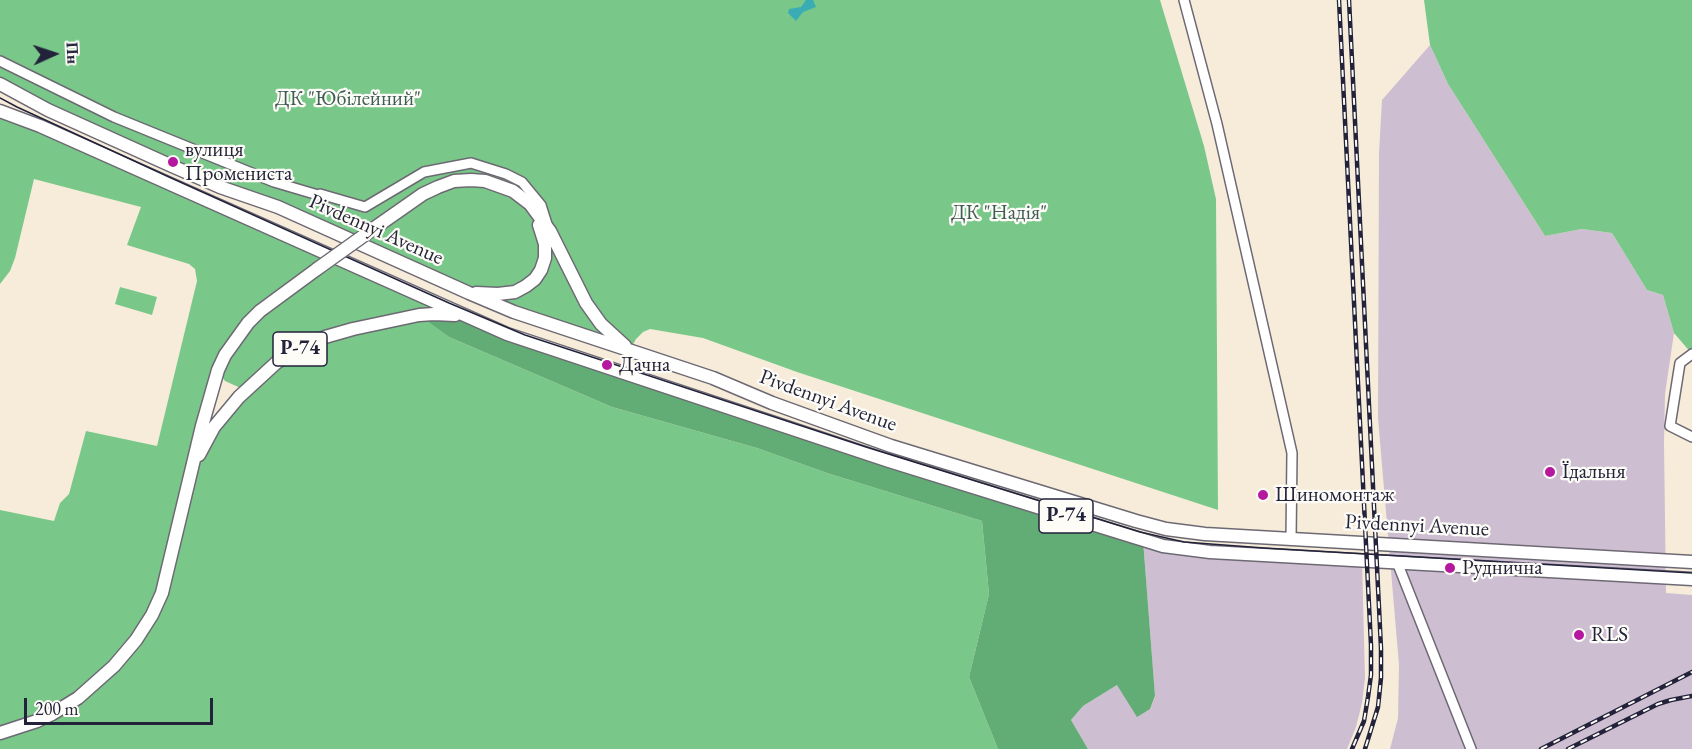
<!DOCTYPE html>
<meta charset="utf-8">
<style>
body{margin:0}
#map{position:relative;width:1692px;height:749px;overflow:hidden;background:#f7ecda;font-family:"EB Garamond",serif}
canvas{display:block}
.north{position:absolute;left:24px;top:24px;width:60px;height:60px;-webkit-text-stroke:4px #fdfcf7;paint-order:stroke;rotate:87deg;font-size:16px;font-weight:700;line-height:24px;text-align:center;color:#22223b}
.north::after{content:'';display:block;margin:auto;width:21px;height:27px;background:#22223b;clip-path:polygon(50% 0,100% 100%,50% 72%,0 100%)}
.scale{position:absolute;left:24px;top:698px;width:189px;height:27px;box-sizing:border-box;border:3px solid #22223b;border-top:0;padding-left:8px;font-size:18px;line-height:21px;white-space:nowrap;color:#22223b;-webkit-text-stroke:4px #fdfcf7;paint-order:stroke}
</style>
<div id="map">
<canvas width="1692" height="749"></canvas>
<div class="north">Пн</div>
<div class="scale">200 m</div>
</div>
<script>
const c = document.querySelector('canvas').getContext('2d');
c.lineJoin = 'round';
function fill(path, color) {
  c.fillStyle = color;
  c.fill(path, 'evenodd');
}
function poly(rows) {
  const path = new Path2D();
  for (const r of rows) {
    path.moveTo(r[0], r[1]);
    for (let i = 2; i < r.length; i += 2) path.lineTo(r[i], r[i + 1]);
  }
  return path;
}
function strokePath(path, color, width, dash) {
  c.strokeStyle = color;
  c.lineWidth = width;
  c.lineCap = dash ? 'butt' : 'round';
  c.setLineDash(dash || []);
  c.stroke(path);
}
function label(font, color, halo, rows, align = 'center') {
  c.font = font + ' "EB Garamond",serif';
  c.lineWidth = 4.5;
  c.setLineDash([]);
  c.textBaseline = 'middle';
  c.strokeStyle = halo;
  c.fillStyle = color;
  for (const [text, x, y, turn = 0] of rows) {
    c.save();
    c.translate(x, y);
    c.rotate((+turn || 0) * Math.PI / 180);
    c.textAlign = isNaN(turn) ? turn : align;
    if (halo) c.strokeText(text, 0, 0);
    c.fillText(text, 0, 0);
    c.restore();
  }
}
const industrial = poly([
 [1430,45,1448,84,1545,236,1582,229,1612,233,1647,290,1663,295,1674,333,1665,394,1664,443,1666,593,1692,595,1692,749,1390,749,1398,718,1399,665,1378,418,1379,153,1382,100],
 [1143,540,1362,560,1365,678,1362,703,1356,727,1347,749,1088,749,1071,720,1083,706,1117,685,1150,709,1155,697]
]);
const green = poly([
 [0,0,1160,0,1204,146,1216,199,1218,510,797,372,703,338,650,329,643,332,636,339,630,350,601,325,596,339,514,312,0,84],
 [1424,0,1692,0,1692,354,1674,333,1663,295,1647,290,1612,233,1582,229,1545,236,1448,84,1430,45],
 [0,111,467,317,420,315,449,337,612,407,757,448,827,473,982,521,989,594,969,677,998,749,0,749,0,510,54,521,60,503,69,494,86,431,157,446,197,281,195,269,189,264,127,245,141,207,34,179,15,258,10,271,0,284],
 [218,371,225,381,245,390,199,454],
 [120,287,157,297,152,315,115,304]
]);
const forest = poly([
 [448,314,1143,540,1155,696,1150,709,1137,717,1117,685,1083,706,1071,720,1088,749,998,749,969,677,989,594,982,521,827,473,757,448,612,407,449,337,419,315]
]);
const water = poly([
 [806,0,813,0,816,7,803,12,796,21,788,13,789,9,801,7]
]);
const minor = poly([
 [1184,0,1217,124,1292,453,1291,539],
 [0,61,114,117,274,182,318,195],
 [320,194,365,207,424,172,471,163,506,174,522,182,541,205,547,224],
 [1692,354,1680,363,1670,426,1692,437],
 [1397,562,1471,749]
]);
const major = poly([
 [0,84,48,110,172,166,220,187,278,207,469,293,514,312,713,378,772,403,891,446,1136,521,1166,529,1205,534,1692,562],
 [0,111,40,126,507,334,889,461,1163,546,1210,552,1692,579],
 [373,229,423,194,438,187,454,181,471,180,485,181,513,191,530,204,550,231,586,303,601,324,625,346],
 [476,293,498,294,515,292,526,286,535,279,541,270,545,258,545,244,539,225],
 [199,455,214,427,239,397,276,363,289,354,325,337,353,329,419,315,434,314,455,315],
 [0,733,37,721,52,714,78,698,114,666,136,640,152,615,162,593,202,426,218,370,225,355,248,323,260,311,317,269]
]);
const tram = poly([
 [0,98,17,107,169,177,449,303,525,335,866,447,1140,532,1184,542,1264,548,1692,573]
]);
const rail = poly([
 [1339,0,1371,645,1371,675,1368,697,1364,721,1352,749],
 [1349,0,1381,648,1381,678,1378,707,1365,749],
 [1541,749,1692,672],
 [1568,749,1658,704,1671,700,1692,696]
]);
const majorBridge = poly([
 [317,269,373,229]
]);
const markers = [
 [173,162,6,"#b5179e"],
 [607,365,6,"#b5179e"],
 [1550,472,6,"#b5179e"],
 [1263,495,6,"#b5179e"],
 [1450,568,6,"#b5179e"],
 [1579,635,6,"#b5179e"]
];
const shields = [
 [300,349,54],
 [1066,516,54]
];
const shieldNames = [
 ["Р-74",300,349],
 ["Р-74",1066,516]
];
const parkNames = [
 ["ДК \"Юбілейний\"",348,99],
 ["ДК \"Надія\"",999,213]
];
const poiNames = [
 ["вулиця",185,150],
 ["Промениста",185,174],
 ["Дачна",619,365],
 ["Їдальня",1562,472],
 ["Шиномонтаж",1275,495],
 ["Руднична",1462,568],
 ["RLS",1591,635]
];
const streetNames = [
 ["Pivdennyi Avenue",376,230,24],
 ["Pivdennyi Avenue",828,401,20],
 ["Pivdennyi Avenue",1417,526,3]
];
fill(industrial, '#cebed2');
fill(green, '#79c889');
fill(forest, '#62ac75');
fill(water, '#3aacb4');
strokePath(minor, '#6d6973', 12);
strokePath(major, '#6d6973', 15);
strokePath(minor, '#fff', 9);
strokePath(major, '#fff', 12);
strokePath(tram, '#22223b', 1.5);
strokePath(rail, '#22223b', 4.5);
strokePath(rail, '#fdfcf7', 2, [7]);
strokePath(majorBridge, '#6d6973', 15, []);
strokePath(majorBridge, '#fff', 12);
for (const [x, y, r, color] of markers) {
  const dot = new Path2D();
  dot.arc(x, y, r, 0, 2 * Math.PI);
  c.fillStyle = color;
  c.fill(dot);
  strokePath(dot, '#fdfcf7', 2);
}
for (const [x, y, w] of shields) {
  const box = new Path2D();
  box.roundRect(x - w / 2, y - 17, w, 34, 4.5);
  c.fillStyle = '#fdfcf7';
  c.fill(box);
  strokePath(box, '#22223b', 1.5);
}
label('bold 20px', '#22223b', null, shieldNames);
label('21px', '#405c56', '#fdfcf7', parkNames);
label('21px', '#22223b', '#fdfcf7', poiNames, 'left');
label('21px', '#22223b', '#fdfcf7', streetNames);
</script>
